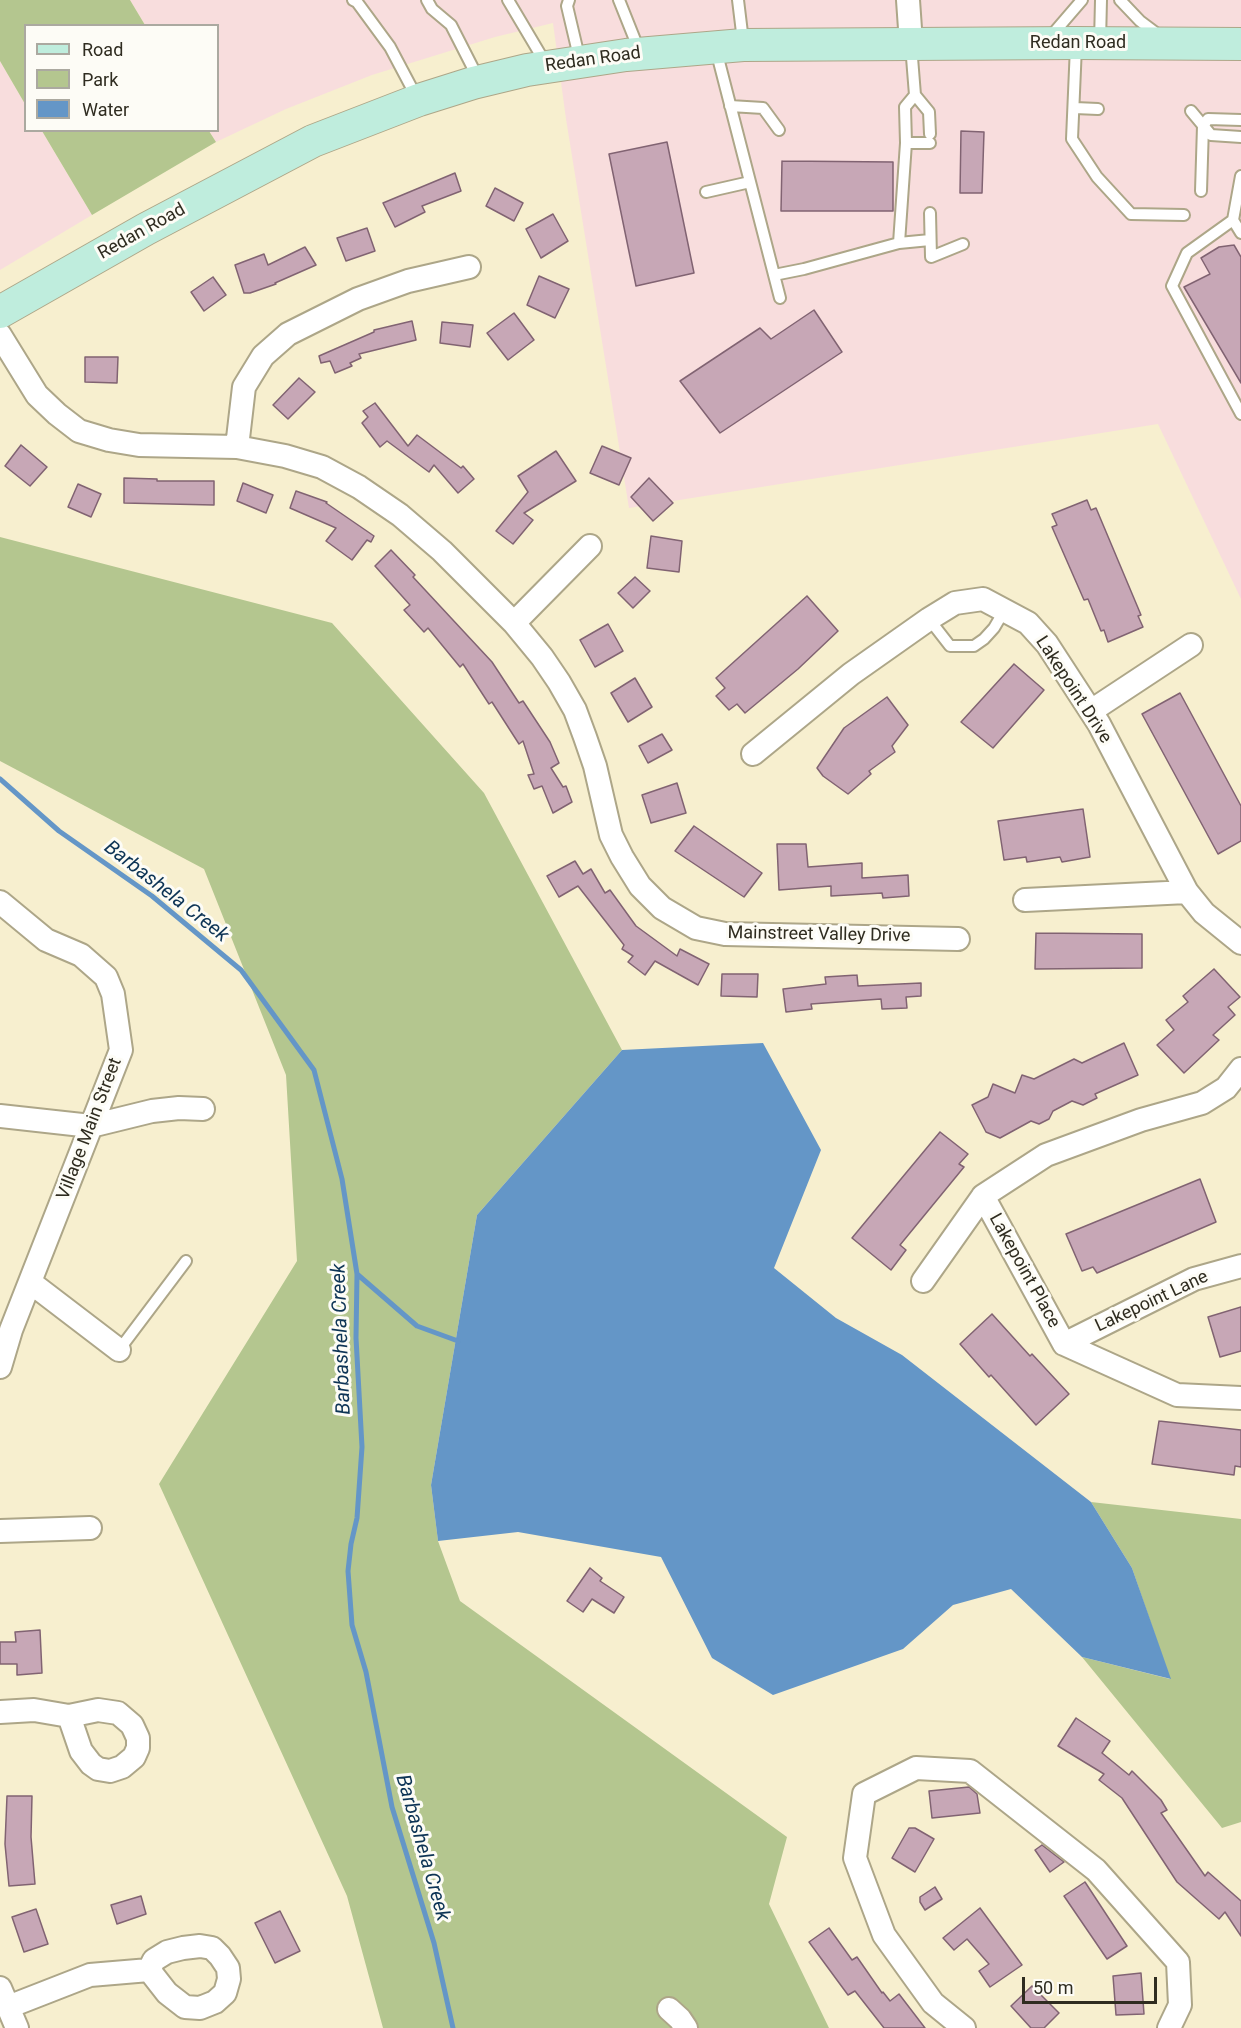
<!DOCTYPE html>
<style>
body{margin:0}
#map{position:relative;width:1241px;height:2028px;overflow:hidden;background:#f7efcf;font-family:Roboto,sans-serif}
canvas{display:block}
.legend{position:absolute;left:24px;top:24px;width:195px;height:108px;box-sizing:border-box;background:#fdfcf6;border:2px solid #aba9a0;margin:0;padding:8px 10px;list-style:none;font-size:18px;color:#2f2c20}
.legend li{display:flex;align-items:center;gap:12px;height:30px}
.legend b{width:30px;border:2px solid #aba9a0}
.scale{position:absolute;left:1022px;top:1977px;width:135px;height:27px;box-sizing:border-box;border:3px solid #2f2c20;border-top:0;padding-left:8px;font-size:18px;line-height:21px;white-space:nowrap;color:#2f2c20;-webkit-text-stroke:4px #fdfcf6;paint-order:stroke}
</style>
<div id="map">
<canvas width="1241" height="2028"></canvas>
<ul class="legend">
<li><b style="height:8px;background:#bfeddd"></b>Road</li>
<li><b style="height:16px;background:#b4c68f"></b>Park</li>
<li><b style="height:16px;background:#6496c7"></b>Water</li>
</ul>
<div class="scale">50 m</div>
</div>
<script>
const c = document.querySelector('canvas').getContext('2d');
c.lineJoin = 'round';
function fill(path, color) {
  c.fillStyle = color;
  c.fill(path, 'evenodd');
}
function poly(rows) {
  const path = new Path2D();
  for (const r of rows) {
    path.moveTo(r[0], r[1]);
    for (let i = 2; i < r.length; i += 2) path.lineTo(r[i], r[i + 1]);
  }
  return path;
}
function strokePath(path, color, width, dash) {
  c.strokeStyle = color;
  c.lineWidth = width;
  c.lineCap = dash ? 'butt' : 'round';
  c.setLineDash(dash || []);
  c.stroke(path);
}
function label(font, color, halo, rows, align = 'center') {
  c.font = font + ' Roboto,sans-serif';
  c.lineWidth = 6;
  c.setLineDash([]);
  c.textBaseline = 'middle';
  c.strokeStyle = halo;
  c.fillStyle = color;
  for (const [text, x, y, turn = 0] of rows) {
    c.save();
    c.translate(x, y);
    c.rotate((+turn || 0) * Math.PI / 180);
    c.textAlign = isNaN(turn) ? turn : align;
    if (halo) c.strokeText(text, 0, 0);
    c.fillText(text, 0, 0);
    c.restore();
  }
}
const commercial = poly([
 [130,0,1241,0,1241,599,1158,424,629,508,566,119,553,23,495,37,372,75,286,109,216,142,209,131,218,130,218,26,145,25],
 [0,61,25,104,26,130,42,131,92,215,0,270]
]);
const green = poly([
 [0,0,130,0,145,25,26,26,25,104,0,61],
 [42,131,209,131,216,142,92,215],
 [0,537,332,623,484,793,622,1050,477,1215,431,1485,438,1541,460,1601,787,1837,769,1904,829,2028,383,2028,347,1896,159,1484,297,1261,286,1075,204,869,0,761],
 [1091,1502,1241,1519,1241,1822,1222,1828,1082,1657,1170,1679,1132,1568]
]);
const water = poly([
 [763,1043,821,1150,774,1268,836,1318,902,1355,1091,1502,1132,1568,1171,1679,1082,1657,1011,1589,953,1605,903,1649,773,1695,712,1658,661,1557,518,1532,438,1541,431,1485,477,1215,622,1050]
]);
const stream = poly([
 [0,779,59,831,152,896,241,970,314,1070,342,1179,357,1274,356,1338,362,1447,357,1518,351,1544,348,1571,352,1625,366,1672,392,1807,434,1943,453,2028],
 [357,1274,417,1326,458,1341]
]);
const building = poly([
 [961,131,984,132,982,193,960,193,961,131],
 [667,142,694,273,636,286,609,154,667,142],
 [782,161,893,162,893,211,781,211,782,161],
 [455,173,461,191,422,206,425,212,395,227,383,203,455,173],
 [495,188,523,203,514,221,486,206,495,188],
 [553,214,568,241,541,258,526,229,553,214],
 [367,228,375,251,346,261,337,238,367,228],
 [1234,245,1241,257,1241,383,1184,287,1210,274,1201,258,1219,247,1234,245],
 [305,247,316,265,275,283,276,284,250,293,244,293,235,265,264,254,268,265,305,247],
 [539,276,569,289,555,318,527,305,539,276],
 [213,277,226,295,204,311,191,292,213,277],
 [814,310,842,352,720,433,680,381,760,328,771,339,814,310],
 [514,313,534,340,508,360,487,333,514,313],
 [412,321,416,340,359,354,361,358,350,363,352,366,335,373,330,361,321,363,319,356,374,332,374,330,412,321],
 [442,322,473,325,470,347,440,343,442,322],
 [85,357,118,357,117,383,85,382,85,357],
 [299,378,315,392,288,419,273,405,299,378],
 [375,403,408,446,417,435,461,468,463,466,474,479,458,493,434,465,429,472,387,441,380,447,362,423,368,417,363,411,375,403],
 [21,445,47,467,30,486,5,466,21,445],
 [602,446,631,458,619,485,590,473,602,446],
 [556,451,576,481,524,513,533,520,513,544,496,531,528,492,518,476,556,451],
 [124,478,157,479,157,481,214,481,214,505,124,503,124,478],
 [649,478,673,503,653,521,631,497,649,478],
 [243,483,273,495,266,513,237,501,243,483],
 [78,484,101,494,91,517,68,507,78,484],
 [296,491,327,502,326,503,374,536,371,542,367,540,352,560,326,541,336,528,290,508,296,491],
 [1087,500,1091,510,1096,508,1141,615,1138,616,1143,627,1108,642,1104,630,1101,631,1088,599,1084,600,1052,527,1057,525,1052,514,1087,500],
 [651,536,682,541,679,572,647,568,651,536],
 [391,550,415,575,413,577,492,662,519,703,523,701,550,742,559,763,551,768,563,787,566,786,572,802,553,813,542,786,534,789,528,775,534,774,523,741,519,744,492,702,489,704,463,664,460,667,428,628,424,632,404,610,410,605,375,566,391,550],
 [635,577,650,591,633,608,618,593,635,577],
 [807,596,838,631,798,669,745,713,737,704,729,710,716,696,725,688,716,678,807,596],
 [608,624,623,651,595,667,580,640,608,624],
 [1014,664,1044,690,993,748,961,722,1014,664],
 [635,678,652,707,628,722,611,693,635,678],
 [1180,693,1241,806,1241,841,1218,854,1142,714,1180,693],
 [887,697,908,725,892,746,895,752,869,771,871,774,848,794,823,776,817,768,844,728,887,697],
 [662,734,672,750,648,763,639,746,662,734],
 [677,783,686,813,651,823,642,795,677,783],
 [1083,809,1090,857,1062,862,1060,857,1027,862,1026,857,1004,860,998,821,1083,809],
 [694,826,762,873,744,897,675,851,694,826],
 [777,844,806,844,808,867,862,863,862,878,908,875,909,896,883,898,882,893,831,896,831,886,779,890,777,844],
 [575,861,583,874,591,869,605,893,610,890,636,926,677,956,680,949,709,964,698,985,655,961,645,975,628,962,633,956,622,949,624,945,578,886,559,897,547,876,575,861],
 [1036,933,1142,934,1142,968,1035,969,1036,933],
 [1214,969,1240,997,1228,1007,1235,1015,1213,1035,1219,1040,1184,1073,1157,1045,1174,1030,1166,1020,1188,1002,1183,996,1214,969],
 [722,974,758,974,757,997,721,996,722,974],
 [857,975,858,986,921,983,921,996,906,997,907,1008,882,1009,881,999,811,1004,812,1009,786,1012,783,989,826,984,825,977,857,975],
 [1124,1043,1138,1075,1095,1094,1097,1098,1083,1105,1072,1101,1053,1111,1049,1119,1039,1124,1031,1121,1000,1138,986,1132,972,1105,988,1097,993,1084,1015,1093,1022,1075,1034,1079,1074,1059,1082,1063,1124,1043],
 [940,1132,968,1154,959,1164,964,1167,900,1245,906,1250,891,1270,852,1238,940,1132],
 [1200,1179,1216,1222,1097,1273,1093,1267,1082,1271,1066,1234,1200,1179],
 [1241,1307,1241,1351,1220,1357,1208,1317,1241,1307],
 [992,1314,1030,1356,1032,1354,1069,1394,1036,1425,991,1375,989,1377,960,1344,992,1314],
 [1159,1421,1241,1430,1241,1467,1235,1466,1234,1475,1152,1464,1159,1421],
 [590,1568,602,1578,600,1581,624,1597,614,1613,592,1599,583,1612,567,1601,590,1568],
 [40,1630,42,1673,17,1675,17,1664,0,1664,0,1642,16,1642,15,1632,40,1630],
 [1076,1718,1110,1741,1102,1753,1129,1775,1132,1771,1161,1800,1167,1810,1161,1813,1205,1876,1208,1872,1241,1901,1241,1936,1225,1912,1219,1919,1177,1882,1122,1798,1099,1780,1104,1774,1058,1746,1076,1718],
 [969,1787,977,1794,980,1813,932,1818,929,1791,969,1787],
 [7,1796,32,1796,31,1837,35,1884,9,1886,5,1844,7,1796],
 [909,1828,915,1828,934,1839,915,1872,892,1858,909,1828],
 [1042,1845,1064,1862,1050,1872,1035,1850,1042,1845],
 [1085,1882,1127,1946,1107,1959,1064,1896,1085,1882],
 [935,1887,942,1899,925,1910,920,1902,920,1897,935,1887],
 [141,1896,146,1914,117,1924,111,1905,141,1896],
 [980,1908,1022,1965,990,1987,979,1971,989,1964,967,1939,954,1950,943,1938,980,1908],
 [36,1909,48,1944,24,1952,12,1917,36,1909],
 [280,1911,300,1951,275,1963,255,1923,280,1911],
 [829,1928,852,1960,857,1957,882,1993,883,1992,890,2001,899,1994,925,2028,884,2028,855,1991,848,1995,809,1942,829,1928],
 [1141,1973,1144,2014,1116,2015,1113,1976,1141,1973],
 [1032,1986,1059,2013,1044,2028,1031,2028,1011,2006,1032,1986]
]);
const lane = poly([
 [353,0,357,2,390,47,417,98],
 [427,0,432,9,451,25,478,78],
 [508,0,546,64],
 [569,0,567,6,580,61],
 [619,0,639,50],
 [738,0,743,41],
 [1120,0,1140,21,1160,36],
 [1051,36,1082,0],
 [1100,42,1101,0],
 [911,45,915,95,905,107,906,143,930,143],
 [1076,46,1072,139,1097,177,1131,214,1184,215],
 [716,50,780,298],
 [915,95,929,112,930,134],
 [730,106,763,108,779,130],
 [1075,108,1098,109],
 [1191,111,1211,135,1241,137],
 [1241,176,1233,220,1187,253,1172,286,1241,414],
 [1201,191,1203,126,1208,119,1241,120],
 [706,192,750,182],
 [930,213,931,257,963,244],
 [1233,220,1241,233],
 [899,243,930,240],
 [774,275,804,269,899,243,906,143],
 [929,619,950,646,974,646,984,639,994,628,1004,611],
 [119,1350,186,1261]
]);
const street = poly([
 [908,0,911,43],
 [0,335,37,395,57,414,79,431,109,440,139,445,237,447,285,456,322,467,359,487,400,515,442,551,514,623,542,657,559,682,575,710,585,737,595,766,611,835,622,857,640,886,662,908,696,928,725,934,958,939],
 [237,447,244,387,263,356,288,334,358,299,408,281,469,267],
 [514,623,590,546],
 [1091,711,1191,645],
 [753,754,851,674,929,619,955,603,983,599,1028,623,1047,644,1099,724,1187,892,1204,913,1241,943],
 [1025,900,1187,892],
 [0,902,46,940,81,955,106,977,113,994,121,1050,11,1330,0,1367],
 [1241,1069,1226,1088,1202,1103,1141,1120,1046,1155,983,1196,1064,1344,1177,1395,1241,1398],
 [0,1116,91,1126,152,1111,179,1108,203,1109],
 [923,1281,983,1196],
 [30,1282,119,1350],
 [1064,1344,1194,1279,1241,1266],
 [0,1531,90,1528],
 [0,1712,34,1710,69,1716,98,1710,118,1713,132,1725,138,1738,138,1748,134,1757,122,1767,110,1771,98,1769,91,1764,81,1751,69,1716],
 [0,1988,17,2028],
 [8,2007,90,1975,149,1970,167,1993,185,2007,200,2008,215,2002,225,1993,229,1979,228,1968,220,1956,212,1948,200,1946,183,1948,167,1952,154,1960,149,1970],
 [669,2009,680,2019,686,2028],
 [964,2028,933,2003,884,1935,855,1858,864,1794,916,1768,970,1771,1096,1870,1178,1962,1180,2005,1169,2028]
]);
const secondary = poly([
 [0,312,146,229,313,141,419,100,473,83,527,70,626,55,743,45,1076,43,1241,44]
]);
const streetNames = [
 ["Redan Road",1078,43],
 ["Redan Road",593,60,-8],
 ["Redan Road",142,232,-29],
 ["Lakepoint Drive",1073,690,57],
 ["Mainstreet Valley Drive",819,935,1],
 ["Village Main Street",90,1129,-69],
 ["Lakepoint Place",1024,1271,61],
 ["Lakepoint Lane",1152,1302,-25]
];
const waterNames = [
 ["Barbashela Creek",166,892,38],
 ["Barbashela Creek",342,1339,-92],
 ["Barbashela Creek",422,1848,74]
];
fill(commercial, '#f8dddd');
fill(green, '#b4c68f');
fill(water, '#6496c7');
strokePath(stream, '#6496c7', 5);
fill(building, '#c7a7b6');
strokePath(building, '#816372', 1.5);
strokePath(lane, '#ada688', 14);
strokePath(street, '#ada688', 26);
strokePath(secondary, '#ada688', 34);
strokePath(lane, '#fff', 10);
strokePath(street, '#fff', 22);
strokePath(secondary, '#bfeddd', 32);
label('18px', '#2f2c20', '#fdfcf6', streetNames);
label('italic 20px', '#0d3455', '#fdfcf6', waterNames);
</script>
